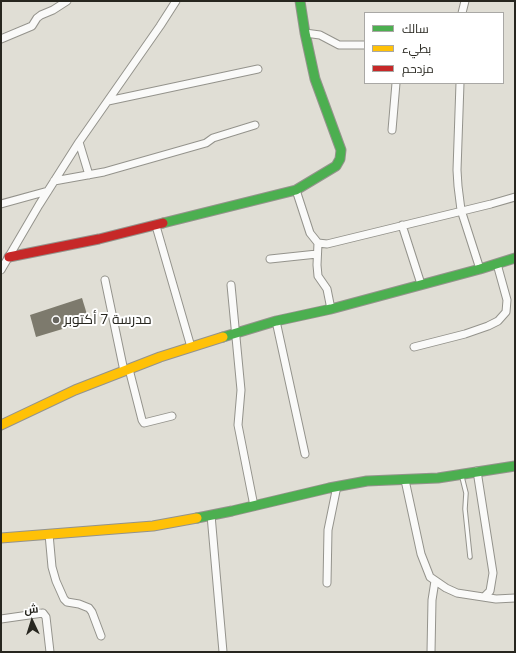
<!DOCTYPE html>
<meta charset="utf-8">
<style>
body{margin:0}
#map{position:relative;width:516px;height:653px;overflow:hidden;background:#e0ded5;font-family:"Open Sans",Cairo,sans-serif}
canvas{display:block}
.frame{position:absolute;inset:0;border:2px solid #27261f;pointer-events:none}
.legend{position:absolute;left:364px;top:12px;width:140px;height:72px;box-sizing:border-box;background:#fff;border:1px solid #a9a8a5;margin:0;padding:5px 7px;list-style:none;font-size:12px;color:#27261f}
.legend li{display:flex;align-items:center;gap:8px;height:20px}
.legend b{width:20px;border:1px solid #a9a8a5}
.north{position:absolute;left:12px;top:601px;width:40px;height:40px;-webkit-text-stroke:3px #fff;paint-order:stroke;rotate:356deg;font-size:11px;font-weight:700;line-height:16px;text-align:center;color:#27261f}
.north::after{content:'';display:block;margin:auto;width:14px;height:18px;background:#27261f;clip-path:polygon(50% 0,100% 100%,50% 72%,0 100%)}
</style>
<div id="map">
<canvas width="516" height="653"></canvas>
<div class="frame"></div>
<ul class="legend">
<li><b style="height:5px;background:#4caf50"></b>سالك</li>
<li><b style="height:5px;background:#ffc107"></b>بطيء</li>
<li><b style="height:5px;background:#c62828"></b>مزدحم</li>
</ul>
<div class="north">ش</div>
</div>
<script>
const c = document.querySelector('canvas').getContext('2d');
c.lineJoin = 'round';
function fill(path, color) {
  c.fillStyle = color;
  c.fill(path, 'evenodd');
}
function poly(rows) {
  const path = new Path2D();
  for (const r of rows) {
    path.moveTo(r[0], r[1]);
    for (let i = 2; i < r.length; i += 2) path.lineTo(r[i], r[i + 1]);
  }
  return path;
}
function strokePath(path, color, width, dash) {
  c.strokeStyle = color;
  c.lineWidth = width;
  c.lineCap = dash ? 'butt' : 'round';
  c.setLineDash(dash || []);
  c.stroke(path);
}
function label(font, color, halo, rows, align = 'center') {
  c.font = font + ' "Open Sans",Cairo,sans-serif';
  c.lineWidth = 4;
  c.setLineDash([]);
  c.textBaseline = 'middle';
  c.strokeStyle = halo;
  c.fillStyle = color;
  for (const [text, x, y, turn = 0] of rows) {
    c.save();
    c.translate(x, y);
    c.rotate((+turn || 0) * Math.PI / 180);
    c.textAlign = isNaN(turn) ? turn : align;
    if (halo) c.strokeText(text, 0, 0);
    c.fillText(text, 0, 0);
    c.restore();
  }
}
const building = poly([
 [82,298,89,321,36,337,30,315]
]);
const lane = poly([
 [462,477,466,493,465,509,470,557]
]);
const street = poly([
 [462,13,465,1],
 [305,33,320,35,339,45,365,45],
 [1,39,32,26,37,18,41,15,53,10,67,1],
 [460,83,457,170,458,186,461,210,480,269],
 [108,101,258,69],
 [392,130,396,83],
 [79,142,89,175],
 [54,181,104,172,206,143,213,138,255,125],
 [296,190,310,233,318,243,327,244,491,204,515,197],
 [1,204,48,191],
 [402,225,421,284],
 [156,226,191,347],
 [318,243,317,265,318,276,327,289,331,309],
 [270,259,317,254],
 [1,270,39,205,79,142,160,26,176,1],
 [105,280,124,371],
 [231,285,241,390,238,425,254,506],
 [276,321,305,454],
 [414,347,465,334,488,326,498,321,506,312,507,300,497,264],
 [129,369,142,420,144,423,172,416],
 [477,471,493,573,490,591,485,596],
 [405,480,421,554,430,577,446,588,457,593,496,599,515,598],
 [211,515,223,652],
 [49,534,52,567,56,581,64,599,67,602,79,604,89,608,92,612,101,636],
 [327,583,328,530,337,486],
 [1,619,43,613,46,617,50,652],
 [431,652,432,600,435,581]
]);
const fast = poly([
 [163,223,296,190,336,166,340,159,341,150,315,79,305,33,300,1],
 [223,337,276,321,331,309,480,269,515,258],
 [197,518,232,511,329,488,367,481,438,478,515,466]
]);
const slow = poly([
 [1,425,75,390,160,357,223,337],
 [1,538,153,526,197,518]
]);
const jam = poly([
 [9,257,99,239,163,223]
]);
const markers = [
 [56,320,4,"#68665f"]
];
const poiNames = [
 ["مدرسة 7 أكتوبر",64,320]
];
fill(building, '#7d7a6d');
strokePath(lane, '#94938c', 5.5);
strokePath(street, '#94938c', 9);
strokePath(fast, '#94938c', 11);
strokePath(slow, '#94938c', 11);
strokePath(jam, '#94938c', 11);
strokePath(lane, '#fafaf9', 3.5);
strokePath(street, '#fafaf9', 7);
strokePath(fast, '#4caf50', 9);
strokePath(slow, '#ffc107', 9);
strokePath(jam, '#c62828', 9);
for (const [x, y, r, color] of markers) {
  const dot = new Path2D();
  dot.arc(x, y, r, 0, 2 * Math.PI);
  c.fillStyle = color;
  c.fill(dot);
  strokePath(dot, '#fff', 1.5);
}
label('14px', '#27261f', '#fff', poiNames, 'left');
</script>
